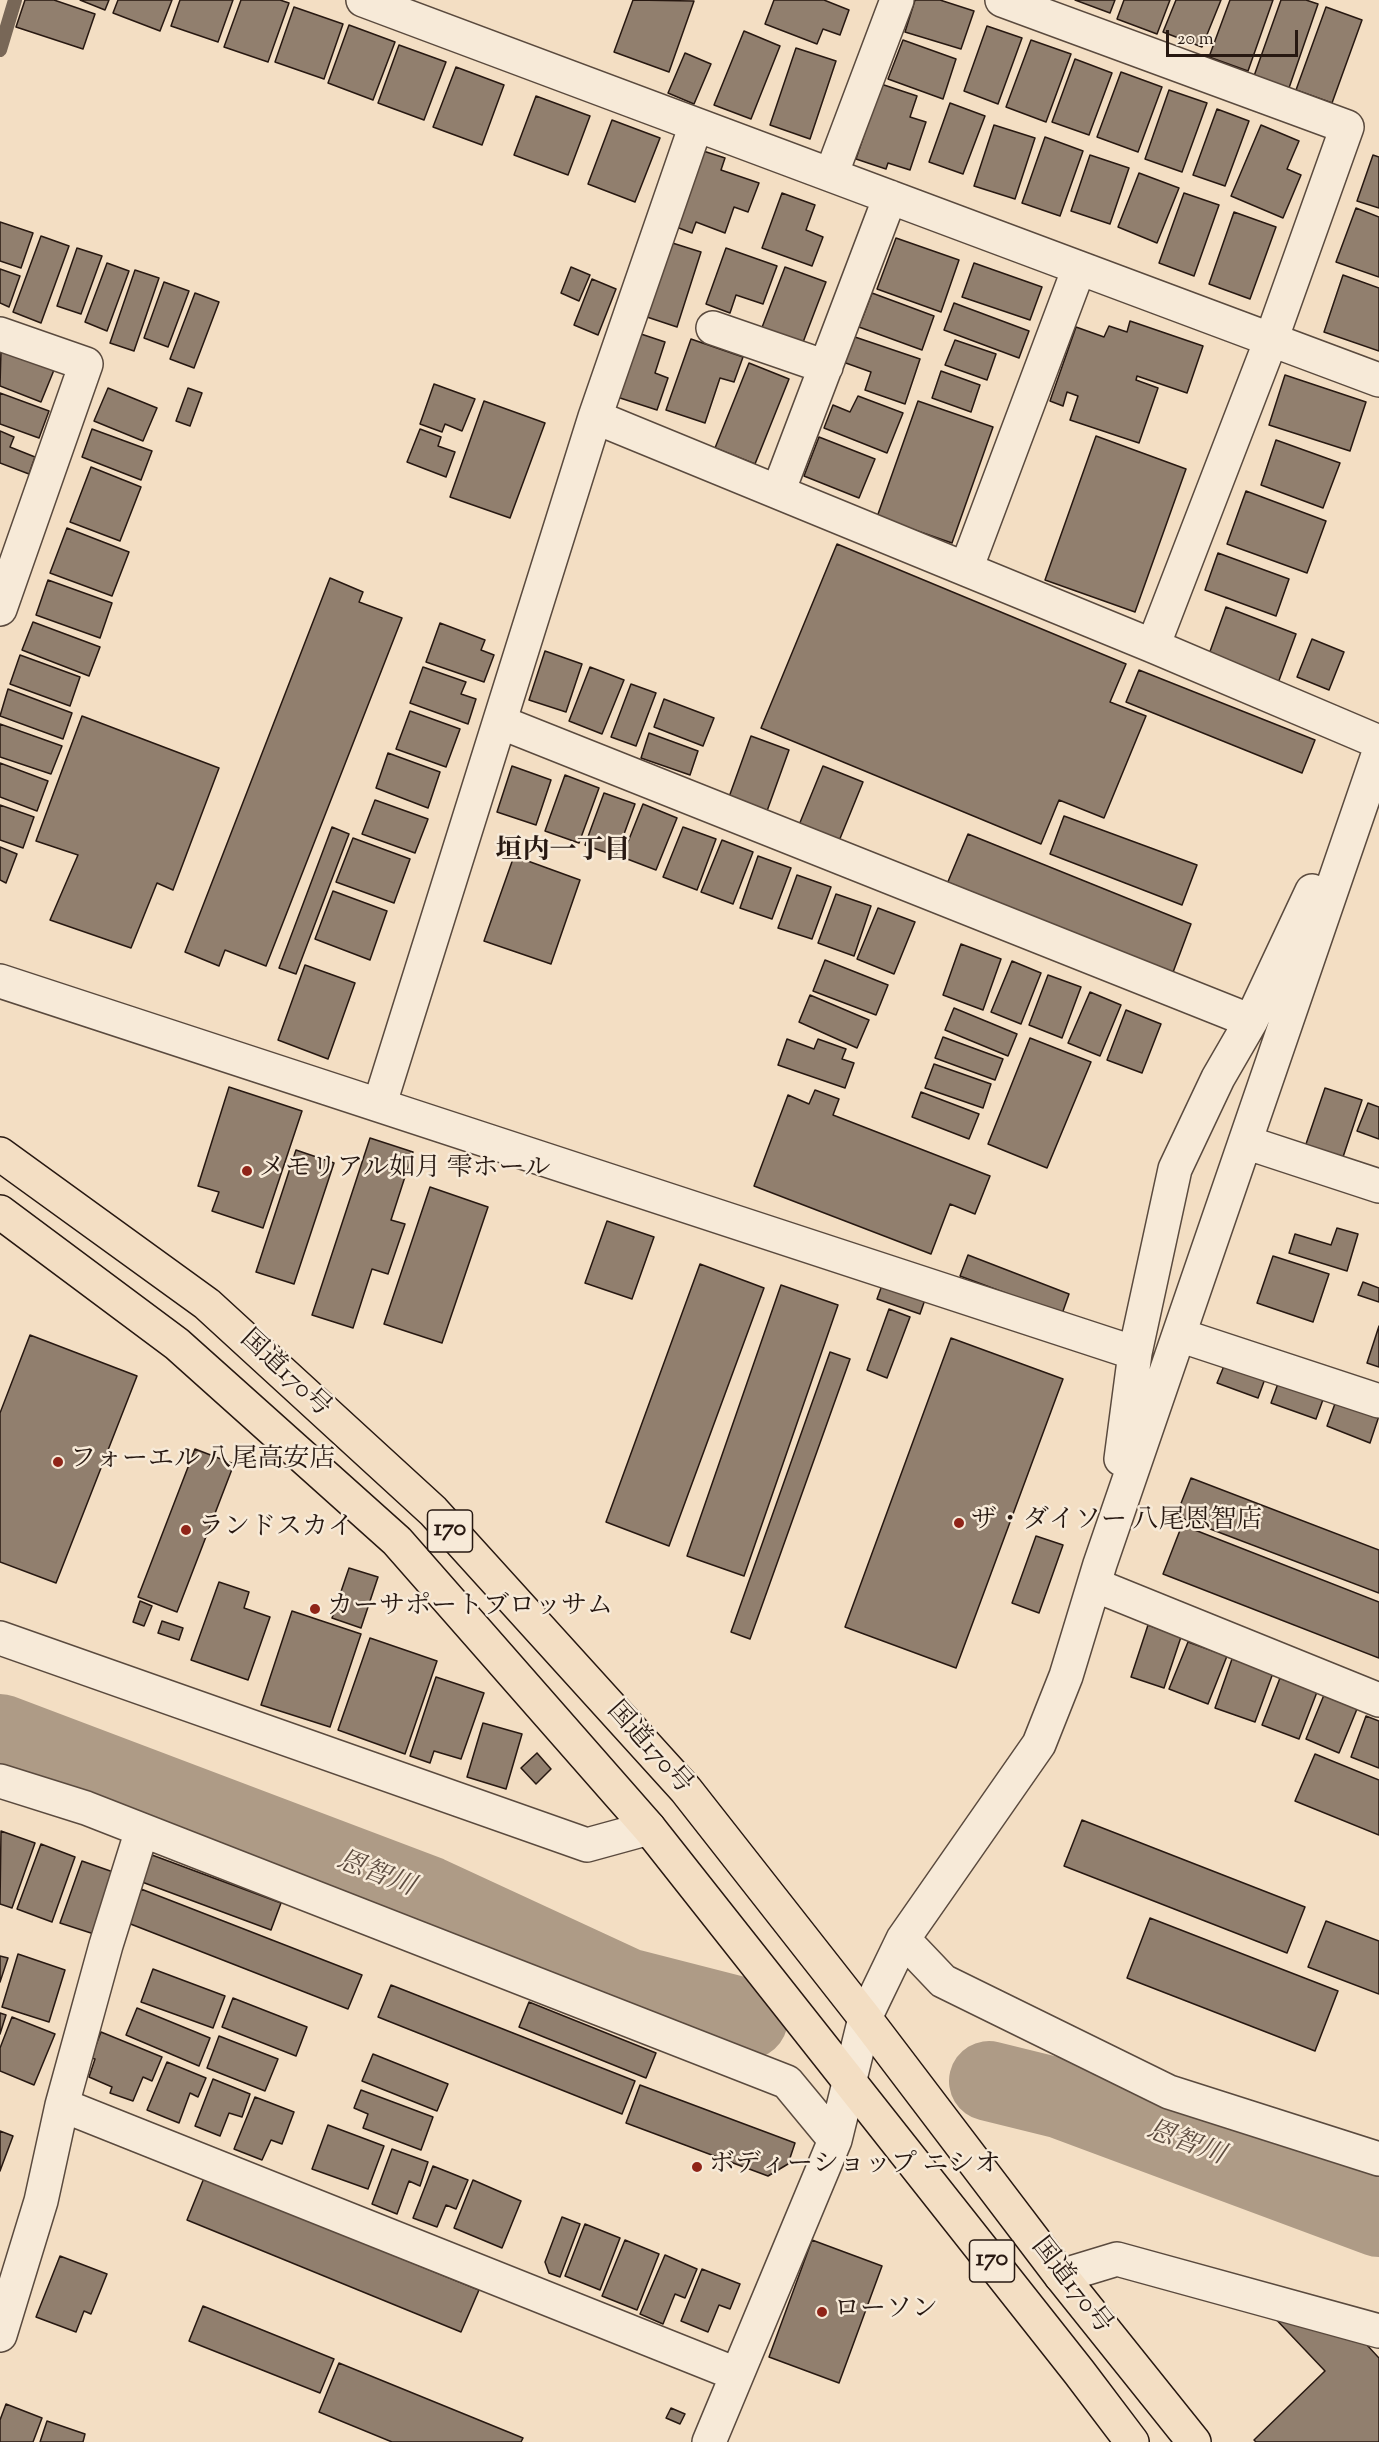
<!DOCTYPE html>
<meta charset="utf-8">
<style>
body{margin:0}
#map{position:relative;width:1379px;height:2442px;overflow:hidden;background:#f3dec3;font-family:"Sorts Mill Goudy",serif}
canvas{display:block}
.scale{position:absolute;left:1166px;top:30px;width:132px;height:27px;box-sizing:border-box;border:3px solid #271811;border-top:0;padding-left:8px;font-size:18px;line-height:21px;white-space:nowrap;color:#271811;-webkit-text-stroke:4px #f7ead8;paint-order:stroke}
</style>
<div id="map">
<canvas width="1379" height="2442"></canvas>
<div class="scale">20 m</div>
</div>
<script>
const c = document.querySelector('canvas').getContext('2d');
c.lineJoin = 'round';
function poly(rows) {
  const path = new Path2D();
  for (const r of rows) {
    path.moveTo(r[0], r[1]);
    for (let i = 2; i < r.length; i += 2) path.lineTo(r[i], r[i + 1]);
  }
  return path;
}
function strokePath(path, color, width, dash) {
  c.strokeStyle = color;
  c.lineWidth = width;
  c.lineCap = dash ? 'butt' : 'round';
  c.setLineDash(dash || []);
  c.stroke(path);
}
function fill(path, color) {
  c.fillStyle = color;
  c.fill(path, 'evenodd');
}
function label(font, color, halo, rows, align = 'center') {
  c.font = font + ' "Sorts Mill Goudy","Noto Serif JP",serif';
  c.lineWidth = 5;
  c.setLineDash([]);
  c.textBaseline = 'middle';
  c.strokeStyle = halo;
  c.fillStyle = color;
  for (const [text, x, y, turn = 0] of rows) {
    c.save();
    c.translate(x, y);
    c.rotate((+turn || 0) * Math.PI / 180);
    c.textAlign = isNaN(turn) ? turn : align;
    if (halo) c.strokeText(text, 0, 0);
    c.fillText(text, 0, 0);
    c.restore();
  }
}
const stream = poly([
 [0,50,15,0]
]);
const river = poly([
 [0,1734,428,1896,627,1988,748,2019],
 [989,2081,1062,2099,1379,2217]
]);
const building = poly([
 [25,0,54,0,95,14,83,49,16,27,25,0],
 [80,0,109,0,105,10,80,0],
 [118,0,172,0,160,31,113,13,118,0],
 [180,0,233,0,218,42,171,26,180,0],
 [241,0,280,0,289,3,268,62,224,47,241,0],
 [633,0,694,1,669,72,614,52,633,0],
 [774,0,824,0,849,10,840,35,823,29,817,44,765,24,774,0],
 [915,0,940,0,974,11,961,49,905,32,915,0],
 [1075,0,1115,0,1110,13,1075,0],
 [1124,0,1170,0,1157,34,1117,19,1124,0],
 [1176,0,1221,0,1202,47,1163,32,1176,0],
 [1230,0,1273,0,1248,71,1209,57,1230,0],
 [1281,0,1306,0,1318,4,1289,88,1254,76,1281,0],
 [294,7,343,24,324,79,275,62,294,7],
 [1326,7,1362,20,1332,103,1296,90,1326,7],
 [349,25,395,42,373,100,328,83,349,25],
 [987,26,1022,38,998,104,964,91,987,26],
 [744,31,780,46,751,119,714,105,744,31],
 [903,40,956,59,943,99,888,79,903,40],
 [1031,40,1071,54,1046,122,1006,107,1031,40],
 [399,45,446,62,424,120,378,103,399,45],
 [796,48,836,61,810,139,770,125,796,48],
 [685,53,711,64,694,104,668,93,685,53],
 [1075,59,1112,73,1089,135,1052,122,1075,59],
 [456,67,504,85,482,145,433,127,456,67],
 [1121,72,1162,87,1138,152,1097,137,1121,72],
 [881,84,917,96,910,117,926,122,910,170,888,163,886,169,856,159,881,84],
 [1169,90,1207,103,1182,172,1145,159,1169,90],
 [536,96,590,116,568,175,514,155,536,96],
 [950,103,985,116,963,174,929,162,950,103],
 [1217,109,1249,121,1225,186,1193,175,1217,109],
 [612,120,660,138,635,202,588,184,612,120],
 [994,125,1035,138,1015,199,974,186,994,125],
 [1261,125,1299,141,1287,169,1301,175,1283,218,1231,196,1261,125],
 [1045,137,1083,151,1060,216,1022,203,1045,137],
 [697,149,725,158,721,170,759,183,748,212,734,207,725,233,696,222,692,233,671,225,697,149],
 [1090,155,1129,168,1110,224,1071,211,1090,155],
 [1373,155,1379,157,1379,208,1357,201,1373,155],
 [1139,173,1179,188,1157,243,1118,227,1139,173],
 [782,193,815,205,806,230,823,237,812,266,762,248,782,193],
 [1184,193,1219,205,1194,276,1159,263,1184,193],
 [1356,208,1379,217,1379,277,1336,262,1356,208],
 [1234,212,1276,227,1250,299,1209,284,1234,212],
 [0,222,33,233,21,268,0,261,0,222],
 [41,236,69,246,41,323,13,312,41,236],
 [896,238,959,260,941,312,877,289,896,238],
 [666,241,701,252,677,327,641,315,666,241],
 [77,248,102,256,81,314,57,306,77,248],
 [726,248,777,266,763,304,736,295,730,313,706,304,726,248],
 [107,263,129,271,107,331,85,322,107,263],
 [974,263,1042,287,1030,320,962,297,974,263],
 [571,267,590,275,579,301,561,293,571,267],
 [785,267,826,282,802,345,761,330,785,267],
 [0,269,20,276,9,307,0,303,0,269],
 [135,270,159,278,134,351,110,343,135,270],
 [1343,275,1379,288,1379,351,1324,332,1343,275],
 [592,279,616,289,598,335,574,325,592,279],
 [164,282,189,291,168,347,144,338,164,282],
 [195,293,219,302,194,368,170,359,195,293],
 [872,293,934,316,922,350,859,327,872,293],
 [954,303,1029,331,1019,358,944,330,954,303],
 [1130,321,1203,346,1187,393,1137,376,1136,380,1158,388,1139,443,1070,420,1078,396,1067,392,1063,406,1050,401,1076,327,1104,337,1109,326,1127,332,1130,321],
 [635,332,665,342,655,373,668,378,657,410,614,396,635,332],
 [852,336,920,359,905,404,865,390,871,372,843,362,852,336],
 [691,339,743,357,734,382,720,378,705,423,666,410,691,339],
 [955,340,996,354,987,380,945,365,955,340],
 [1,350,54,370,41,402,0,386,1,350],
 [749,363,789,379,755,464,715,448,749,363],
 [941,371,980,385,971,412,932,398,941,371],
 [1285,375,1366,402,1350,451,1269,425,1285,375],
 [434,384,475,399,462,431,445,424,442,432,420,424,434,384],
 [108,388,157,408,143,441,94,421,108,388],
 [188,388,202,393,190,426,176,421,188,388],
 [0,393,49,411,39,438,0,424,0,393],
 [858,396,903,413,887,453,824,428,833,405,850,412,858,396],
 [484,401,545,423,510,518,450,497,484,401],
 [918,401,993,427,952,543,877,517,918,401],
 [92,429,152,451,141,480,82,457,92,429],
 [420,429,441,437,438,446,455,452,446,477,407,462,420,429],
 [0,431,14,437,10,447,35,457,29,474,0,463,0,431],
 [1096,436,1186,469,1135,612,1045,580,1096,436],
 [819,437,875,459,859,498,804,476,819,437],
 [1276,440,1340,463,1323,508,1261,485,1276,440],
 [91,467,141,487,120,541,70,522,91,467],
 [1246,491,1326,521,1307,573,1227,544,1246,491],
 [67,528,129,552,112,596,50,573,67,528],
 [837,544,1126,664,1110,702,1146,716,1104,818,1059,800,1041,844,761,728,837,544],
 [1218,553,1289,579,1276,616,1205,590,1218,553],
 [330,578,363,592,359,602,402,618,266,966,225,950,219,966,185,952,330,578],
 [48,580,112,603,100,638,36,615,48,580],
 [1226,607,1296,634,1278,683,1208,657,1226,607],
 [33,622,100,647,89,676,22,650,33,622],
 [440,623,485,640,481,650,494,655,484,682,426,662,440,623],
 [1312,639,1344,652,1329,690,1297,677,1312,639],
 [545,651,582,664,566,712,529,700,545,651],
 [20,655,80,677,70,706,10,684,20,655],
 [423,667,466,682,461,694,476,699,468,724,410,703,423,667],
 [590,667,624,680,602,734,569,721,590,667],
 [1139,670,1315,740,1302,773,1126,702,1139,670],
 [631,684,656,693,636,746,611,737,631,684],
 [8,689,72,713,63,739,0,716,8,689],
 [664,699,714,718,703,746,654,727,664,699],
 [410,711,460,729,446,767,396,749,410,711],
 [82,716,219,768,173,890,157,883,131,948,50,920,78,855,36,841,82,716],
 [0,724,62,746,51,774,0,757,0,724],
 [649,733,698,751,690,775,641,758,649,733],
 [751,736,789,750,767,811,729,797,751,736],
 [388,753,440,772,428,808,376,788,388,753],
 [0,763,48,781,37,811,0,797,0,763],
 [512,766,551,780,536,825,497,812,512,766],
 [823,766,863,782,839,841,799,825,823,766],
 [565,775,599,788,579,843,545,831,565,775],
 [604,793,635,804,616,856,585,845,604,793],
 [375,800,428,819,415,853,362,834,375,800],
 [643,804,677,818,656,870,622,857,643,804],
 [0,805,34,817,23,848,0,840,0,805],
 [1064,816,1197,865,1182,905,1050,854,1064,816],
 [332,827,349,834,296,974,279,968,332,827],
 [683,827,716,839,697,890,663,877,683,827],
 [968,834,1191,924,1172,975,947,884,968,834],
 [353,838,410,859,394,903,336,882,353,838],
 [722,840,753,852,733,904,701,892,722,840],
 [0,847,17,854,6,883,0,880,0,847],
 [514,856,580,880,551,964,484,941,514,856],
 [758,856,791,868,772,919,740,908,758,856],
 [797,875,831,887,812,939,778,928,797,875],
 [333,891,387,911,370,960,315,939,333,891],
 [836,894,871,906,854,956,818,943,836,894],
 [878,908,915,922,894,974,857,959,878,908],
 [961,944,1001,959,983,1010,943,995,961,944],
 [825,960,888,985,876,1015,813,991,825,960],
 [1012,961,1041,973,1021,1024,991,1012,1012,961],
 [305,965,355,983,328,1059,278,1040,305,965],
 [1048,975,1081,987,1062,1038,1029,1025,1048,975],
 [1090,992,1121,1005,1100,1056,1068,1043,1090,992],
 [810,995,869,1020,857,1048,799,1022,810,995],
 [954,1008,1017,1034,1008,1056,945,1030,954,1008],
 [1126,1010,1161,1024,1142,1073,1107,1060,1126,1010],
 [943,1037,1003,1059,995,1080,935,1058,943,1037],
 [1030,1038,1091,1062,1047,1168,988,1144,1030,1038],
 [787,1039,814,1049,818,1039,846,1049,842,1059,854,1063,845,1088,778,1065,787,1039],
 [934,1064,991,1084,983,1108,925,1088,934,1064],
 [229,1087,302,1111,263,1228,212,1211,219,1192,198,1186,229,1087],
 [1325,1088,1362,1100,1342,1160,1305,1147,1325,1088],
 [815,1090,839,1099,833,1115,990,1176,975,1214,950,1204,931,1254,754,1186,788,1095,809,1104,815,1090],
 [921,1092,979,1114,969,1139,912,1117,921,1092],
 [1368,1103,1379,1107,1379,1139,1357,1131,1368,1103],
 [370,1138,413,1152,391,1220,405,1224,388,1274,372,1269,353,1328,312,1315,370,1138],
 [296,1150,334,1163,294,1284,256,1272,296,1150],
 [430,1187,488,1207,442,1343,384,1324,430,1187],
 [607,1221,654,1237,632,1299,585,1283,607,1221],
 [1337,1228,1358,1234,1347,1271,1289,1253,1295,1234,1331,1245,1337,1228],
 [968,1255,1069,1294,1062,1314,960,1276,968,1255],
 [1273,1256,1329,1274,1313,1322,1257,1303,1273,1256],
 [700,1264,764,1288,669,1546,606,1522,700,1264],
 [885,1277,928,1291,920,1314,877,1299,885,1277],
 [1363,1282,1379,1288,1379,1302,1358,1295,1363,1282],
 [781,1285,838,1305,744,1576,687,1556,781,1285],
 [889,1309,910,1317,887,1378,867,1370,889,1309],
 [1379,1326,1379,1367,1367,1363,1379,1326],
 [30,1335,137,1376,56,1583,0,1562,0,1413,30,1335],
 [951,1338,1063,1379,956,1668,845,1627,951,1338],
 [830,1352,850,1359,750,1639,731,1632,830,1352],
 [1226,1361,1266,1376,1258,1398,1217,1383,1226,1361],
 [1280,1378,1325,1394,1316,1419,1271,1403,1280,1378],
 [1337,1398,1379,1416,1370,1443,1327,1426,1337,1398],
 [195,1449,234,1464,177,1612,138,1597,195,1449],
 [1191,1478,1379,1550,1379,1593,1176,1516,1191,1478],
 [1182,1525,1379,1602,1379,1658,1163,1574,1182,1525],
 [1036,1536,1063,1545,1039,1613,1012,1603,1036,1536],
 [349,1568,378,1577,361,1628,332,1618,349,1568],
 [219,1582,249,1592,244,1608,270,1617,248,1680,191,1660,219,1582],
 [140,1601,152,1606,144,1626,133,1622,140,1601],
 [292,1611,361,1634,330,1727,261,1705,292,1611],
 [162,1621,183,1628,179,1640,158,1633,162,1621],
 [1148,1625,1181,1637,1164,1688,1131,1677,1148,1625],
 [370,1638,437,1661,405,1754,338,1730,370,1638],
 [1188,1642,1227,1656,1208,1704,1169,1689,1188,1642],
 [1232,1659,1273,1673,1255,1722,1215,1708,1232,1659],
 [436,1677,484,1693,461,1759,434,1751,430,1763,410,1756,436,1677],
 [1280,1678,1317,1692,1299,1739,1262,1725,1280,1678],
 [1324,1695,1357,1709,1339,1753,1306,1739,1324,1695],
 [1366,1716,1379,1721,1379,1768,1351,1757,1366,1716],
 [483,1723,522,1734,506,1789,467,1777,483,1723],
 [537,1753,551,1769,536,1784,521,1768,537,1753],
 [1315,1754,1379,1780,1379,1835,1295,1801,1315,1754],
 [1082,1820,1305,1907,1287,1953,1064,1866,1082,1820],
 [1,1831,35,1843,12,1908,0,1904,1,1831],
 [41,1844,75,1857,52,1922,17,1909,41,1844],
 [152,1855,281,1903,271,1930,142,1882,152,1855],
 [82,1861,116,1873,94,1934,60,1923,82,1861],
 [141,1889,362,1975,348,2009,128,1923,141,1889],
 [1150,1918,1338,1991,1315,2051,1127,1978,1150,1918],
 [1326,1921,1379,1941,1379,1994,1308,1967,1326,1921],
 [18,1954,65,1970,49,2022,2,2007,18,1954],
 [0,1956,8,1958,0,1982,0,1956],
 [153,1969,225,1996,213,2028,141,2002,153,1969],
 [391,1985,635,2081,622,2114,378,2017,391,1985],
 [233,1998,307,2027,296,2056,222,2027,233,1998],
 [529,2002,656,2053,646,2078,519,2027,529,2002],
 [137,2008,210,2038,199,2066,126,2035,137,2008],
 [0,2013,6,2015,0,2034,0,2013],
 [12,2017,55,2034,34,2085,0,2071,0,2048,12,2017],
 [101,2032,162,2057,152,2081,143,2077,133,2101,110,2093,112,2087,89,2077,95,2059,91,2058,101,2032],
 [219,2036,278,2059,265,2091,207,2068,219,2036],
 [373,2054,448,2084,437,2111,362,2081,373,2054],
 [167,2062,206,2078,198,2097,190,2093,179,2123,147,2110,167,2062],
 [213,2079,250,2094,242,2117,229,2113,220,2136,195,2126,213,2079],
 [640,2085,795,2143,788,2164,768,2176,626,2123,640,2085],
 [361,2090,433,2117,421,2150,363,2128,368,2114,354,2108,361,2090],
 [255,2097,294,2112,282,2144,271,2140,262,2160,234,2149,255,2097],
 [328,2125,384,2146,368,2189,312,2169,328,2125],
 [0,2131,13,2136,0,2171,0,2131],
 [392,2149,428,2162,420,2186,409,2181,397,2214,372,2204,392,2149],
 [433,2166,468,2180,456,2209,446,2205,437,2227,413,2218,433,2166],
 [204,2178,479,2290,461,2332,187,2220,204,2178],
 [473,2180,521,2201,502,2248,454,2228,473,2180],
 [562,2217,580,2224,560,2277,549,2273,545,2262,562,2217],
 [585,2224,620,2238,600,2290,565,2276,585,2224],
 [625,2240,659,2254,637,2310,602,2296,625,2240],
 [812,2240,882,2266,839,2383,769,2357,812,2240],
 [665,2255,697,2269,685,2298,675,2294,663,2324,640,2314,665,2255],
 [60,2256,107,2274,91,2314,84,2311,76,2332,36,2317,60,2256],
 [702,2269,740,2284,730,2309,719,2305,708,2332,681,2321,702,2269],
 [203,2306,334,2359,320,2393,189,2341,203,2306],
 [1270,2313,1354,2331,1379,2358,1379,2442,1256,2442,1254,2440,1325,2371,1270,2313],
 [339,2363,523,2438,521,2442,392,2442,319,2412,339,2363],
 [6,2404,42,2418,33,2442,0,2442,0,2420,6,2404],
 [671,2408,685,2414,680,2424,666,2418,671,2408],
 [47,2421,85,2434,83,2442,40,2442,47,2421]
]);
const minor = poly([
 [363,0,1379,380],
 [1002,0,1347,127,1271,340,1153,646],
 [831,175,897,0],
 [713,328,826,367],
 [0,334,86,364,0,609],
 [595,417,1153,646,1379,742],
 [778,492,890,197],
 [966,569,1079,268],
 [500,722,1251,1021],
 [0,981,1135,1353],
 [380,1103,595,417,696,125],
 [1245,1142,1379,1186],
 [1179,1335,1379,1401],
 [1121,1459,1135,1353,1175,1169,1218,1078,1251,1021,1312,891],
 [1095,1585,1379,1700],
 [0,1638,587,1845,649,1828],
 [0,1781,86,1808,787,2082,835,2140],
 [903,1939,943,1981,1169,2092,1379,2159],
 [62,2105,736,2374],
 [1061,2276,1117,2259,1379,2331],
 [0,2335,41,2201,62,2105,106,1945,142,1830],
 [709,2442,835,2140,865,2018,875,1997,903,1939,1039,1744,1066,1676,1100,1564,1379,752]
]);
const highway = poly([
 [0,1154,207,1304,433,1511,686,1790,865,2018,1061,2276,1194,2442],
 [0,1212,177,1344,397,1541,649,1828,1079,2372,1132,2442]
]);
const markers = [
 [247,1171,6,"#8f2418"],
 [58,1462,6,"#8f2418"],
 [959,1523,6,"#8f2418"],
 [186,1530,6,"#8f2418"],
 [315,1609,6,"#8f2418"],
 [697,2167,6,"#8f2418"],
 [822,2312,6,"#8f2418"]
];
const shields = [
 [450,1531,45],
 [992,2261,45]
];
const shieldNames = [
 ["170",450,1531],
 ["170",992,2261]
];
const poiNames = [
 ["メモリアル如月 雫ホール",259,1171],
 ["フォーエル 八尾高安店",70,1462],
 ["ザ・ダイソー 八尾恩智店",971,1523],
 ["ランドスカイ",198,1530],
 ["カーサポートブロッサム",327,1609],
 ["ボディーショップ ニシオ",709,2167],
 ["ローソン",834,2312]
];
const streetNames = [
 ["国道170号",284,1375,43],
 ["国道170号",648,1749,48],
 ["国道170号",1070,2287,52]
];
const neighbourhoodNames = [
 ["垣内一丁目",563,853]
];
const waterNames = [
 ["恩智川",375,1876,21],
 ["恩智川",1185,2145,20]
];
strokePath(stream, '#786757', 14);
strokePath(river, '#ae9b86', 80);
fill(building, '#917f6e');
strokePath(building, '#271811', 1.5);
strokePath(minor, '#5a4a3e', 36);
strokePath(highway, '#271811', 36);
strokePath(minor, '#f7ead8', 33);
strokePath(highway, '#f3dec3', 33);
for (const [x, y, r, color] of markers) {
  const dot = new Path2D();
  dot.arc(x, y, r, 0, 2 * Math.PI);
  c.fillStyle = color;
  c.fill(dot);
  strokePath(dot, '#f7ead8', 2);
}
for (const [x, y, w] of shields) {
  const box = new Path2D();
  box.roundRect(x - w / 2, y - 21, w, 42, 4.5);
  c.fillStyle = '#f7ead8';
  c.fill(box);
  strokePath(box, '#271811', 1.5);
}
label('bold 24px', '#271811', null, shieldNames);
label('26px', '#271811', '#f7ead8', poiNames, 'left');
label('26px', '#271811', '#f7ead8', streetNames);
label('bold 27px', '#271811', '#f7ead8', neighbourhoodNames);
label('italic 27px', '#5d4c40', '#f7ead8', waterNames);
</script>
